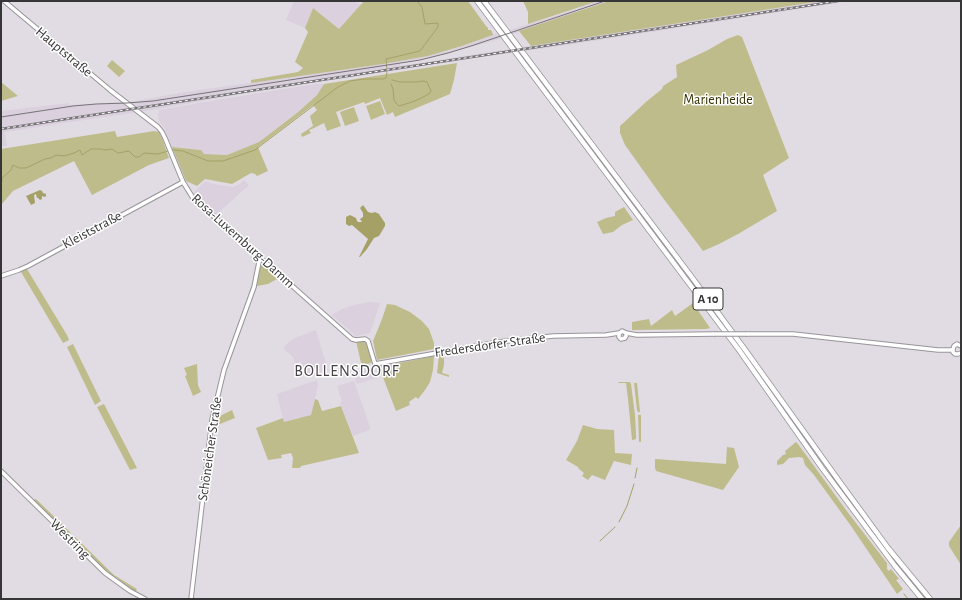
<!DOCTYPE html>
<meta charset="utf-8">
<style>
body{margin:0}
#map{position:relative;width:962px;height:600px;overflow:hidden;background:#e1dce3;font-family:"Alegreya Sans",sans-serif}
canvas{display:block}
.frame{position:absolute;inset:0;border:2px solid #363537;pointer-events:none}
</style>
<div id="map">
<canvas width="962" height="600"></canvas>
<div class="frame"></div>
</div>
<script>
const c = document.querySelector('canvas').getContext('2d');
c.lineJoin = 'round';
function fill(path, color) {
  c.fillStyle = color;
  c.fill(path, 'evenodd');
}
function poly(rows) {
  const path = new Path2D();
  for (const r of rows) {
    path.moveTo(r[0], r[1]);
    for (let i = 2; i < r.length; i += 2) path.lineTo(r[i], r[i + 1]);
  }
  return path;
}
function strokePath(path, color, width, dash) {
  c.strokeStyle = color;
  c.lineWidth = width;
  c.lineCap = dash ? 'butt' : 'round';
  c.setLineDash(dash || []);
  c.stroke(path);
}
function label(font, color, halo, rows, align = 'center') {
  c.font = font + ' "Alegreya Sans",sans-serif';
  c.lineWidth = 3;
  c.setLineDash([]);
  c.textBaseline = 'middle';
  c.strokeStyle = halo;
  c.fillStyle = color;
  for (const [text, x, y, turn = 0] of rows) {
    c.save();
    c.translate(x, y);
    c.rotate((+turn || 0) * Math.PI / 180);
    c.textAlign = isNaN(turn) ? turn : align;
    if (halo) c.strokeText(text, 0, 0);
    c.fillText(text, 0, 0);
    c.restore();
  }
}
const built = poly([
 [294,1,353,1,361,5,339,29,313,8,305,28,286,20],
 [598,1,609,1,493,41,429,58,400,63,400,66,822,1,850,1,568,45,481,57,252,92,152,110,71,122,5,132,7,146,1,146,1,111,69,103,69,105,131,102,179,93,383,64,428,56,454,49,493,35,564,13],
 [316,84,324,84,317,95,297,113,259,142,227,155,204,154,201,150,172,147,165,129,159,121,158,114,159,113,159,110,195,104,196,103,210,101,241,96,283,89],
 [244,180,249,185,216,215,193,193,205,181,213,184,233,187,240,184],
 [368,302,380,303,370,333,356,336,332,315,342,309,351,306],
 [316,330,328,370,307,377,301,361,296,364,292,356,283,348,289,342,295,338],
 [371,367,373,368,377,378,357,384,353,372],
 [317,380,318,385,311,415,284,422,277,394],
 [354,381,370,427,370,430,353,436,340,402,342,401,337,386]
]);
const green = poly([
 [364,1,468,1,486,26,488,28,488,30,491,30,493,34,493,35,462,46,428,56,383,64,251,83,251,80,298,72,303,68,295,62,308,32,305,28,313,8,339,29],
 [523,1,594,1,595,2,528,24,528,12],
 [609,1,822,1,531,46,519,31],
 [738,35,742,37,789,158,763,175,777,211,738,234,719,244,703,251,660,194,625,145,620,133,620,126,647,101,662,89,663,86,677,77,676,65,708,50,727,39],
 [112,60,125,71,119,77,107,66],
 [457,63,454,80,450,94,395,117,393,112,387,115,380,98,365,104,364,102,336,112,341,126,327,131,324,123,312,129,309,130,311,133,302,137,301,134,313,126,310,116,317,110,313,105,258,147,268,171,257,176,255,174,251,173,232,184,205,179,197,186,186,181,172,147,201,150,204,154,227,155,259,142,297,113,317,95,324,84],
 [1,82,18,96,1,101],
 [380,101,385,114,371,120,366,106],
 [354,107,359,121,345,126,340,112],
 [115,131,117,137,154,131,159,132,163,141,169,158,149,165,92,195,74,161,13,191,1,205,1,149],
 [624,207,633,220,622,225,613,232,603,234,597,222,606,218,615,216,615,212],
 [262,264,263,264,279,278,268,284,257,286,259,267],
 [27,269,67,335,69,340,63,343,21,272],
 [693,303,710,328,706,329,632,330,632,322,649,319,651,326,672,310,675,316],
 [387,304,395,305,410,312,422,321,429,329,434,343,434,349,377,360,373,341,380,324,382,319],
 [363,340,368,343,372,361,371,363,364,365,361,363,356,341],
 [73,344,101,401,95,405,67,347],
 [444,354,444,365,442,373,449,375,449,377,437,373,439,355,442,355,443,356],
 [434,356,433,370,430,382,425,390,418,399,416,397,409,402,410,405,396,411,379,367],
 [197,364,198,385,201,392,193,396,185,376,187,375,184,368],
 [619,382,630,382,631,384,635,415,636,433,636,439,633,440,632,440,628,399,626,383,618,383],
 [634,383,637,383,640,412,638,412,637,410],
 [315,399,318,400,322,411,341,406,359,453,301,466,300,468,292,468,293,458,291,453,281,455,282,458,268,460,256,428,283,418,284,422,311,415],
 [104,404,137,468,130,470,97,407],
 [232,410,235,418,215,426,216,418],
 [638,415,641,415,641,442,639,442],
 [583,425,597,429,614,430,615,453,632,454,631,465,614,461,605,480,592,475,588,480,582,476,584,473,579,469,578,467,566,460,577,441],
 [796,442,798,444,849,514,887,563,887,569,889,571,891,569,899,579,896,580,903,589,897,594,851,526,814,475,805,465,803,458,799,457,789,458,783,464,777,465,777,461,783,455,786,454,785,451],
 [727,447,734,448,739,467,723,490,656,471,655,468,655,459,726,464],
 [36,499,71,533,68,535,33,500],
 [961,525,961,565,949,546,949,542],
 [73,535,114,575,137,589,135,593,112,578,71,538]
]);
const water = poly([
 [40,190,42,191,43,193,46,194,46,196,45,197,42,196,42,199,40,200,38,198,37,198,36,194,34,195,35,203,31,205,26,196],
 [363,205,368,212,372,213,375,212,379,214,385,223,385,226,379,236,374,238,367,249,360,257,359,257,368,239,352,225,349,226,346,224,346,217,350,215,356,218,357,221,358,222,362,222,360,219,363,217,363,213,360,208]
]);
const stream = poly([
 [391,84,393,89,394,100,396,103,399,106,409,103,417,100,429,94,431,91,427,82,423,81,417,82,400,82,392,80],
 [171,150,174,150,183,151,208,161,223,161,255,150,338,87,350,81,364,79,383,79,386,78,387,72,386,59,420,51,438,27,438,23,425,24,422,7,417,1],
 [1,181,2,182,2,178,11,170,13,165,19,168,26,168,45,159,51,158,56,155,64,156,74,153,80,150,82,155,91,149,101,149,105,150,112,149,118,153,129,151,135,157,139,157,144,153,158,154,168,151],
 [635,478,637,468],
 [619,522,627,506,634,484],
 [600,541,615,527],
 [904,594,908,599]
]);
const secondary = poly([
 [4,1,110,90,158,127,162,132,165,138,183,182,193,198,352,339,356,340,365,339,368,341,375,364,499,342,553,336,606,335,619,333],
 [1,276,19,270,28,266,183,182],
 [626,333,626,336,625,338,621,339,619,337,619,334,622,331,626,333,637,335,714,334],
 [747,334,793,334,938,350,953,350],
 [961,346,957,344,954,346,953,349,953,352,955,354,958,354,961,353],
 [1,471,105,573,130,591,145,599],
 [191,599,212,420,224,370,254,287,259,262,261,259]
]);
const highway = poly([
 [477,1,739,350,822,468,895,566,922,599],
 [484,1,691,276,746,351,839,481,888,548,930,599]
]);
const tram = poly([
 [1,117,73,106,96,104,127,103,153,101,420,60,448,53,471,46,605,1]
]);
const rail = poly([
 [1,129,838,1]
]);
const secondaryBridge = poly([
 [714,334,747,334]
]);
const shields = [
 [708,299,30]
];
const shieldNames = [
 ["A 10",708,299]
];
const streetNames = [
 ["Hauptstraße",64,52,40],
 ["Kleiststraße",92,230,-28],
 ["Rosa-Luxemburg-Damm",243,241,42],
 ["Fredersdorfer Straße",490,345,-8],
 ["Schöneicher Straße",210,449,-82],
 ["Westring",70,539,45]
];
const parkNames = [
 ["Marienheide",718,100]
];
const quarterNames = [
 ["BOLLENSDORF",347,371]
];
fill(built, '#dad0de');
fill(green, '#bfbc8c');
fill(water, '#a5a166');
strokePath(stream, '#a5a166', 1);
strokePath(secondary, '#98949a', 5.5);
strokePath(highway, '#98949a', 6);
strokePath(secondary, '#fff', 3.5);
strokePath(highway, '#fff', 4.5);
strokePath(tram, '#767377', 1);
strokePath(rail, '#767377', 2.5);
strokePath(rail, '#fff', 1, [3]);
strokePath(secondaryBridge, '#98949a', 5.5, []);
strokePath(secondaryBridge, '#fff', 3.5);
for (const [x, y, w] of shields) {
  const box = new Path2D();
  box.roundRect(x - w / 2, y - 11, w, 22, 3);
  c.fillStyle = '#fff';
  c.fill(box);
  strokePath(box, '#363537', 1);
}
label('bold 13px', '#363537', null, shieldNames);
label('14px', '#363537', '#fff', streetNames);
label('14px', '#353100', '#fff', parkNames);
c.letterSpacing = '1px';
label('16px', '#464248', '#fff', quarterNames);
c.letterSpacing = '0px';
</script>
